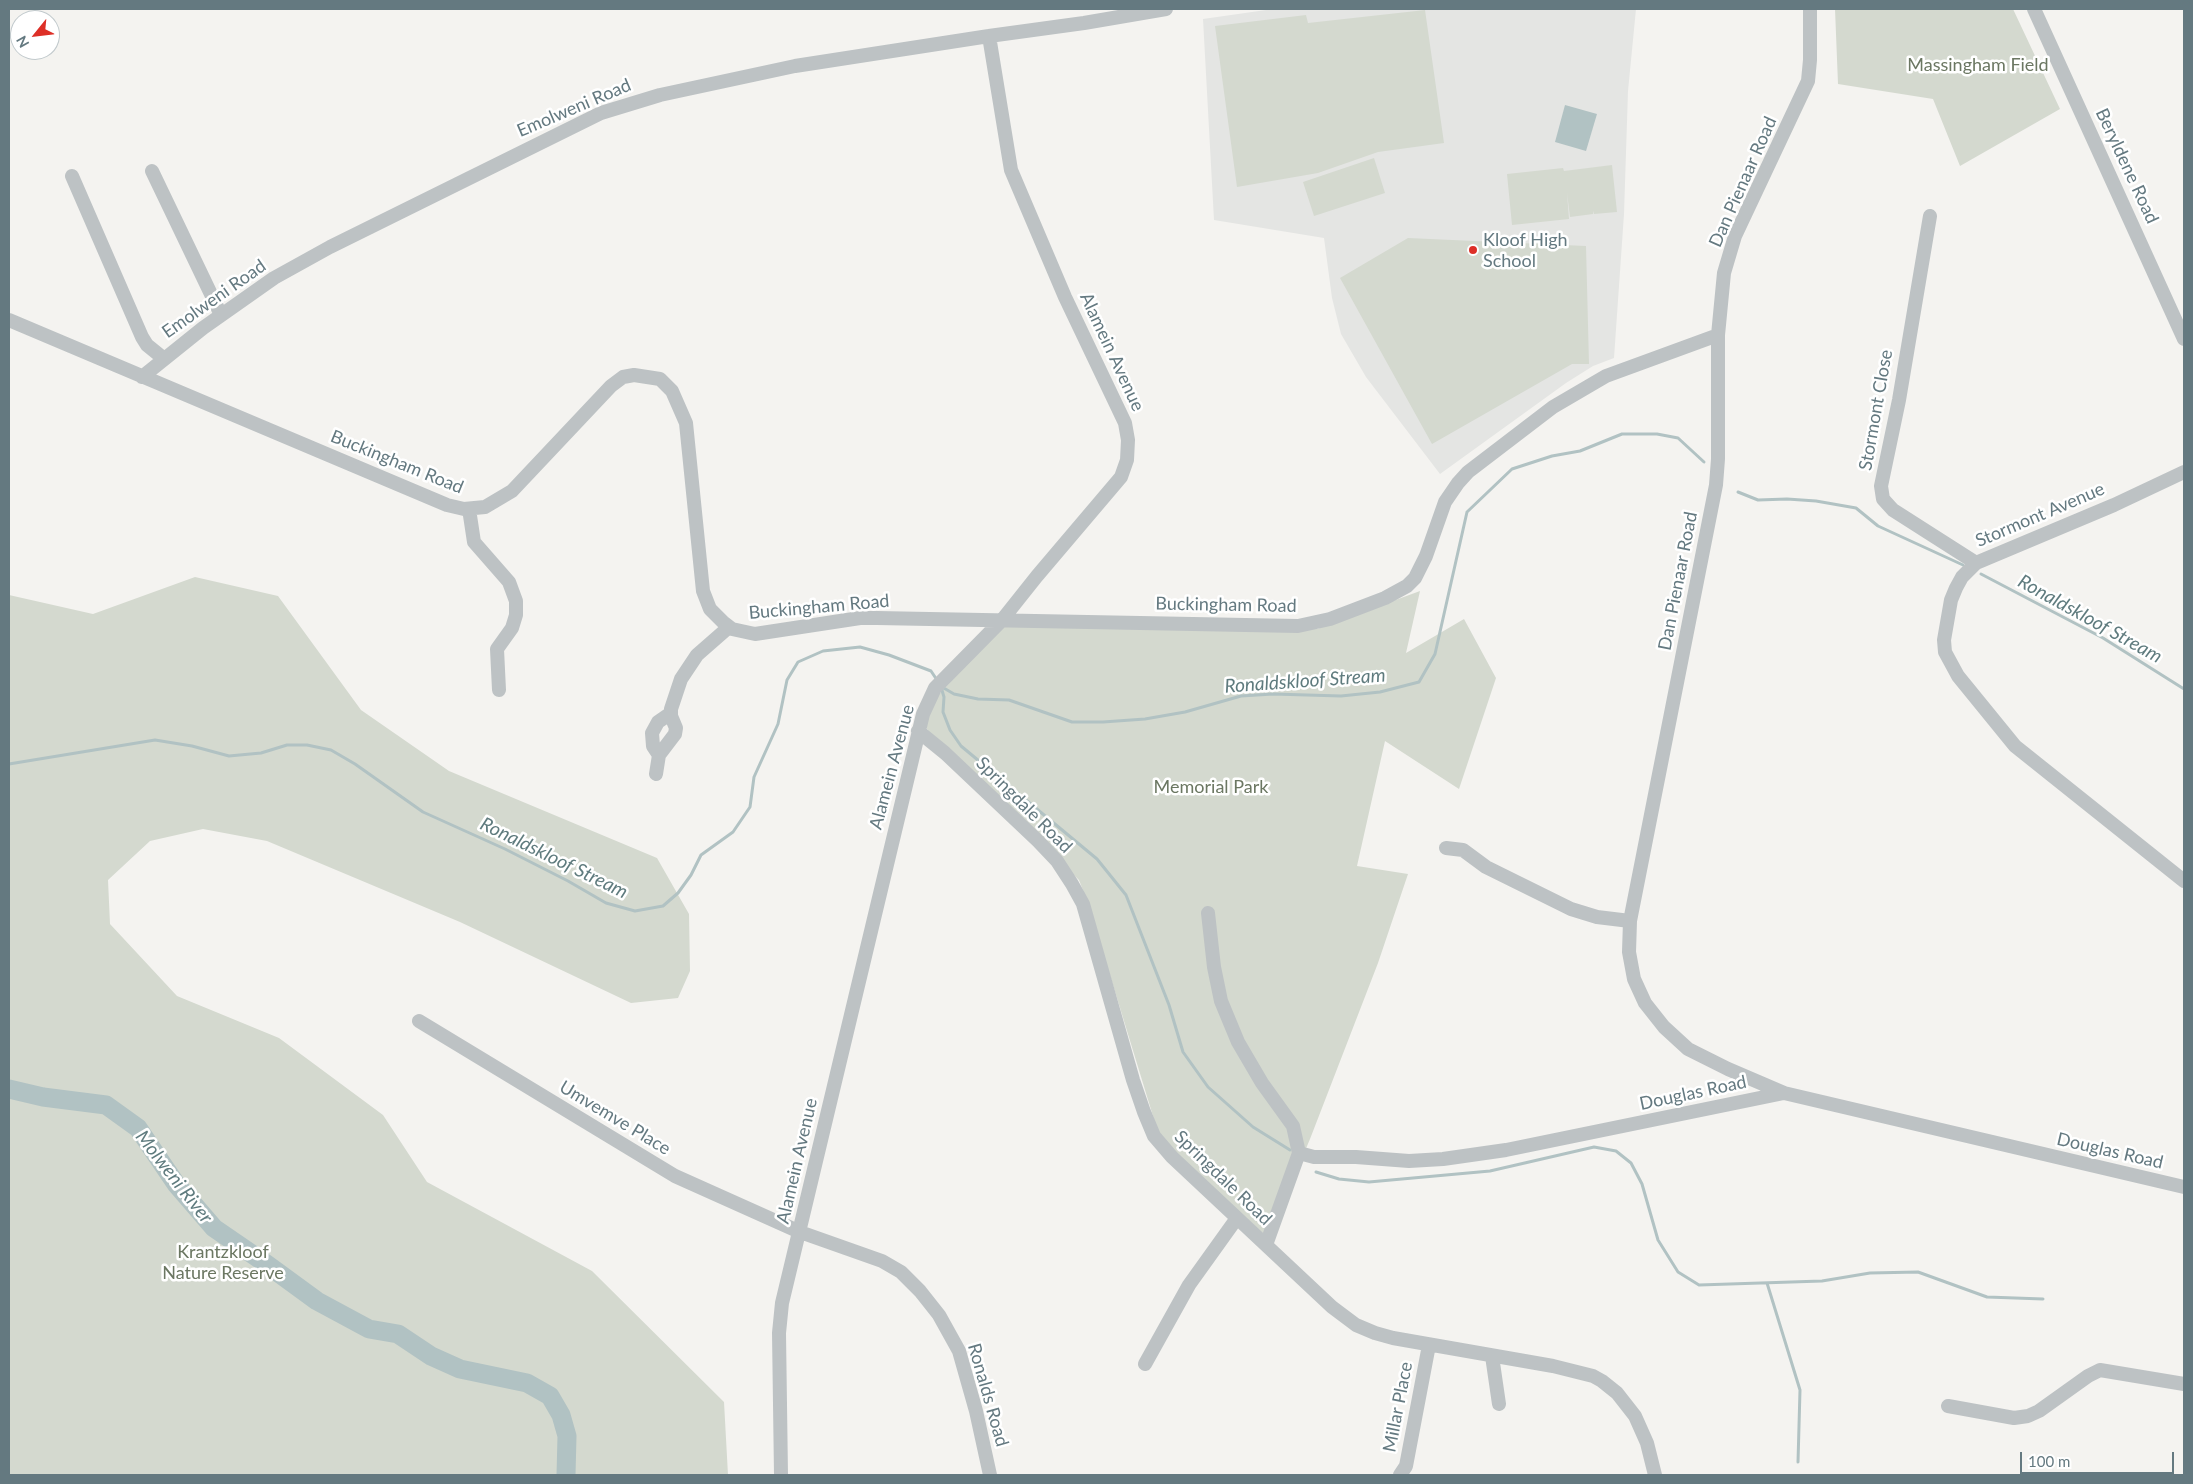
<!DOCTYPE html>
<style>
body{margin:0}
#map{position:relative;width:2193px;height:1484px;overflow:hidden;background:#f4f3f0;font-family:Lato,sans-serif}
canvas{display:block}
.frame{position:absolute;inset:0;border:10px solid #647980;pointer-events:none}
.north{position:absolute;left:10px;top:10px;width:50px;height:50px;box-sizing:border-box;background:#fff;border:1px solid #c1c9cc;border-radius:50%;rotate:241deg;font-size:14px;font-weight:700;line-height:20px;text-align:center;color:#647980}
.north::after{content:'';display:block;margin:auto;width:18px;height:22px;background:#dd2f27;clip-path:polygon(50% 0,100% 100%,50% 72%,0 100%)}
.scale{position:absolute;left:2020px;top:1452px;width:154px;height:22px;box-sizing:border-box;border:2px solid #647980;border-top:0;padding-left:6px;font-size:15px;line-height:18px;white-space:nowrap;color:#647980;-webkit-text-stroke:4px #fff;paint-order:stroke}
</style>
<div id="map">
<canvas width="2193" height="1484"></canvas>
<div class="frame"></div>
<div class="north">N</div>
<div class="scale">100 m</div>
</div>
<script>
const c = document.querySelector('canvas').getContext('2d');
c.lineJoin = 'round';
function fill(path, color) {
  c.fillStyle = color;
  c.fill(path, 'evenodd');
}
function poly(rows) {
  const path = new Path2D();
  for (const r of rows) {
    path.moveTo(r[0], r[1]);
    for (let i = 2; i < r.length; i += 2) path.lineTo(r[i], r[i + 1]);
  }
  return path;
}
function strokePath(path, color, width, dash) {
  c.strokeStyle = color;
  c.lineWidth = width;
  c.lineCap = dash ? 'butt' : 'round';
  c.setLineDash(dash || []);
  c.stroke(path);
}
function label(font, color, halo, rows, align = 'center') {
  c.font = font + ' Lato,sans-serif';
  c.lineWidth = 5;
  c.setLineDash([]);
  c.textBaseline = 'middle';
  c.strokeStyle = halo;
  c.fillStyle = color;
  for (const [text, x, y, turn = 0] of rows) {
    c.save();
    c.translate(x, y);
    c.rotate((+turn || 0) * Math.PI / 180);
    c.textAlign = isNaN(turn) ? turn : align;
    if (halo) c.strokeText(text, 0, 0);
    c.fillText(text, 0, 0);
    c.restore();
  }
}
const built = poly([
 [1273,9,1636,9,1628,91,1624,214,1614,358,1593,366,1566,383,1440,474,1366,377,1341,334,1332,298,1324,238,1214,220,1203,19]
]);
const green = poly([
 [1835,9,2013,9,2060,109,1960,166,1933,99,1838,84],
 [1425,10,1444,143,1378,152,1318,173,1237,187,1215,26,1306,15,1308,23],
 [1374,158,1385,193,1314,216,1303,182],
 [1612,165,1617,212,1594,214,1593,211,1593,214,1570,217,1567,193,1569,219,1512,225,1507,174,1563,168,1564,171,1588,168,1588,171,1588,168],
 [1408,238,1586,246,1589,364,1572,364,1432,444,1340,278],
 [195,577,278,596,361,710,449,771,657,858,689,914,690,971,678,998,631,1003,460,922,267,841,203,829,150,841,108,880,110,924,177,996,279,1038,383,1115,427,1182,592,1271,724,1402,728,1475,9,1475,9,595,93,614],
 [1420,591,1406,653,1464,619,1496,678,1459,789,1385,741,1357,866,1408,874,1378,963,1310,1139,1268,1238,1160,1139,1088,903,1079,880,932,737,924,724,922,712,1005,624,1317,629]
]);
const water = poly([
 [1565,105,1597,114,1586,151,1555,142]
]);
const stream = poly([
 [1738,492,1758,500,1787,499,1816,501,1856,508,1878,526,1963,565],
 [1981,574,2103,638,2184,689],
 [941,687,944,697,943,712,950,730,961,746,1097,859,1126,895,1169,1005,1183,1052,1208,1087,1253,1127,1290,1150],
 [942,687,954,694,978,699,1009,700,1072,722,1103,722,1145,719,1185,712,1241,696,1273,694,1341,696,1380,692,1419,682,1435,654,1467,512,1512,469,1552,456,1580,451,1622,434,1657,434,1678,438,1704,462],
 [9,764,155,740,192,746,229,756,261,753,287,745,307,745,331,750,355,764,423,812,505,849,568,881,606,903,635,911,663,906,678,893,691,875,701,855,733,832,750,807,754,777,778,724,787,680,798,662,823,651,860,647,889,655,931,671,937,680],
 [1316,1172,1339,1179,1369,1182,1490,1171,1594,1147,1616,1151,1631,1163,1642,1184,1658,1240,1678,1272,1699,1285,1822,1281,1870,1273,1918,1272,1987,1297,2043,1299],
 [1767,1283,1800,1390,1798,1462]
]);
const river = poly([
 [9,1089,43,1097,106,1105,138,1128,176,1184,214,1228,265,1263,317,1301,369,1329,398,1334,431,1356,460,1369,527,1383,550,1396,561,1415,567,1436,566,1475]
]);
const minor = poly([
 [2034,9,2184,339],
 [152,171,221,315],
 [72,176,142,337,147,345,163,358],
 [1930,216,1899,400,1881,486,1883,499,1893,510,1976,563],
 [9,320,447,505,464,509,485,507,512,491,611,386,623,377,634,375,660,379,672,391,686,423,703,591,710,609,723,622,732,629,755,634,860,618,877,618,1298,626,1330,619,1385,598,1407,586,1415,578,1426,556,1445,502,1458,483,1468,472,1553,407,1606,376,1718,335],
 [142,377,203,328,274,278,330,247,601,113,660,95,795,66,989,36,1084,23,1166,9],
 [2184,472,2114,505,1976,563,1962,577,1956,588,1951,600,1944,640,1945,652,1958,676,2015,746,2184,881],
 [469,509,474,542,509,582,516,601,516,615,512,628,497,649,499,690],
 [918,731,945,753,1038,841,1057,861,1072,884,1083,904,1133,1080,1144,1112,1154,1136,1172,1157,1332,1307,1356,1325,1375,1333,1393,1338,1553,1366,1593,1376,1602,1381,1617,1393,1635,1416,1647,1443,1655,1475],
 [659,755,653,746,652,733,658,722,671,713],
 [656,774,659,755,675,734,676,728,671,716,671,709,681,679,697,655,729,627],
 [1446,848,1463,850,1486,867,1571,909,1597,917,1630,921],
 [1208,913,1214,967,1221,1001,1238,1042,1262,1083,1293,1126,1299,1153],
 [419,1021,675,1176,800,1232,882,1261,901,1272,920,1291,939,1315,959,1351,976,1411,990,1475],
 [1784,1093,1728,1069,1688,1049,1664,1027,1645,1003,1634,979,1629,952,1630,921,1716,485,1718,459,1718,335,1724,273,1735,236,1808,81,1810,60,1810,9],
 [1266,1245,1299,1153,1314,1157,1356,1157,1409,1161,1443,1159,1506,1150,1784,1093,2184,1187],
 [1492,1356,1499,1404],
 [1145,1364,1189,1285,1237,1218],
 [1948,1406,2014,1418,2028,1416,2039,1411,2088,1376,2100,1370,2184,1384],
 [781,1475,779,1333,782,1303,923,714,935,688,1002,620,1037,576,1121,477,1127,460,1128,440,1125,423,1065,297,1011,170,989,36],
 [1400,1475,1406,1466,1429,1345]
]);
const markers = [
 [1473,250,5,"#dd2f27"]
];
const parkNames = [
 ["Massingham Field",1978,65],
 ["Memorial Park",1211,787],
 ["Krantzkloof",223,1252],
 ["Nature Reserve",223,1273]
];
const streetNames = [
 ["Emolweni Road",574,108,-23],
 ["Beryldene Road",2127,166,65],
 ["Dan Pienaar Road",1743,182,-66],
 ["Emolweni Road",214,299,-35],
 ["Alamein Avenue",1112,352,65],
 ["Stormont Close",1876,410,-80],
 ["Buckingham Road",397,462,22],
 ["Stormont Avenue",2040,515,-23],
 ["Dan Pienaar Road",1678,581,-79],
 ["Buckingham Road",1226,605,1],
 ["Buckingham Road",819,607,-5],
 ["Alamein Avenue",892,767,-75],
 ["Springdale Road",1024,805,45],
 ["Douglas Road",1693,1093,-12],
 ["Umvemve Place",615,1118,31],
 ["Douglas Road",2110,1151,13],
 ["Alamein Avenue",797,1161,-77],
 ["Springdale Road",1223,1178,44],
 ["Ronalds Road",988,1395,74],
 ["Millar Place",1398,1407,-79]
];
const poiNames = [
 ["Kloof High",1483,240],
 ["School",1483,261]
];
const waterNames = [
 ["Ronaldskloof Stream",2090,619,29],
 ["Ronaldskloof Stream",1305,681,-4],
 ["Ronaldskloof Stream",554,858,26],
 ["Molweni River",174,1177,52]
];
fill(built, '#e4e5e3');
fill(green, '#d4d9cf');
fill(water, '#b1c2c3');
strokePath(stream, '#b1c2c3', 3);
strokePath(river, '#b1c2c3', 19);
strokePath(minor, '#bdc2c4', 14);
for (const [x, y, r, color] of markers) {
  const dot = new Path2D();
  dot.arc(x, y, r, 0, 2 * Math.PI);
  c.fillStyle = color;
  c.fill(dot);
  strokePath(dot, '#fff', 2);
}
label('18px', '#6b7762', '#fff', parkNames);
label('18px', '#647980', '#fff', streetNames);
label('18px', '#647980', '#fff', poiNames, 'left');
label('italic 19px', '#5f7b7e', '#fff', waterNames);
</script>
